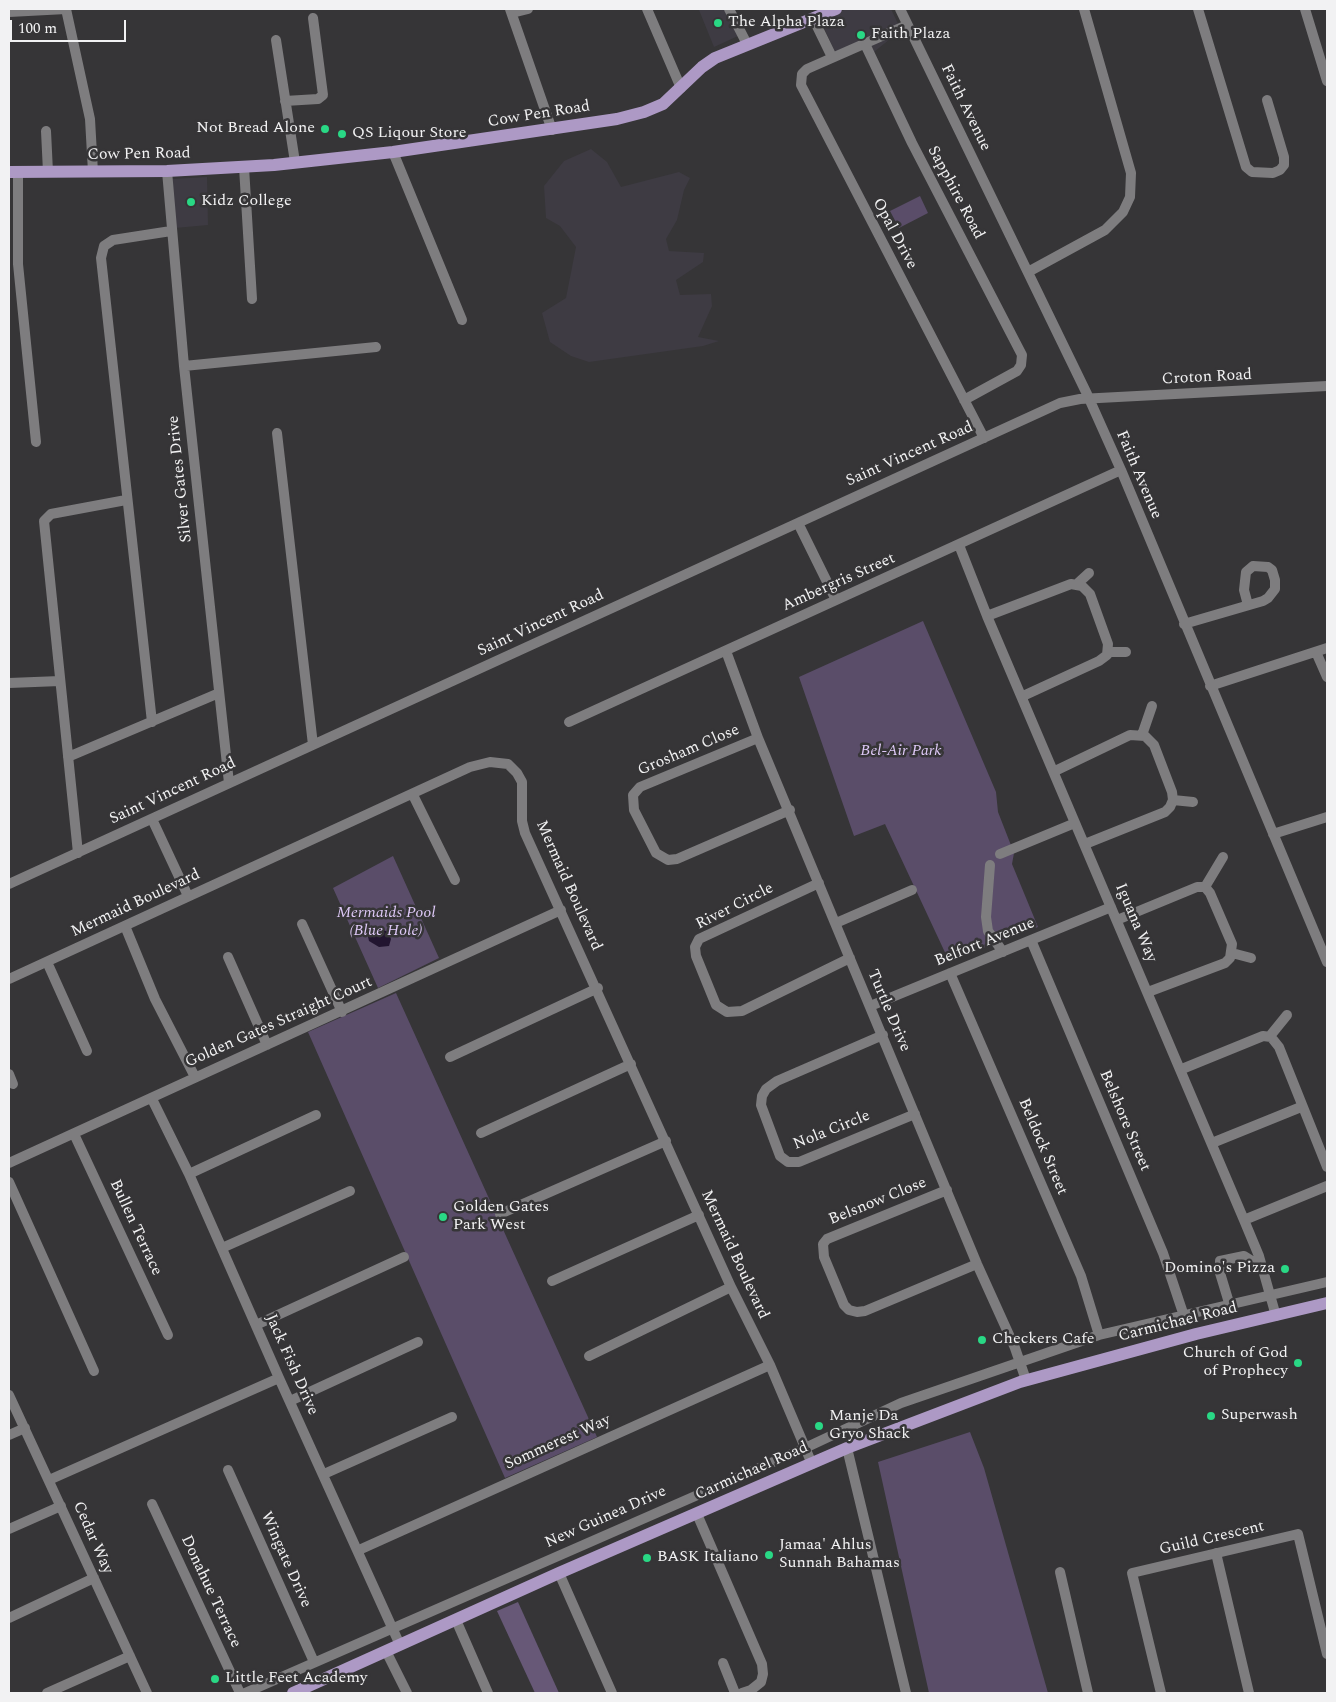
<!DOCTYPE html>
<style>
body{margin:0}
#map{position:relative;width:1336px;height:1702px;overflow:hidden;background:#363537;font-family:Spectral,serif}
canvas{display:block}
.frame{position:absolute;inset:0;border:10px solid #f2f2f3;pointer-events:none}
.scale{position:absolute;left:10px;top:20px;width:116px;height:22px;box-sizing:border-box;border:2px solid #f2f2f3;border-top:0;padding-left:6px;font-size:15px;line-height:18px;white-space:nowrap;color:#f2f2f3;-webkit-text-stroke:4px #363537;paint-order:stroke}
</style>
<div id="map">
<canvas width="1336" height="1702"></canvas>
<div class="frame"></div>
<div class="scale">100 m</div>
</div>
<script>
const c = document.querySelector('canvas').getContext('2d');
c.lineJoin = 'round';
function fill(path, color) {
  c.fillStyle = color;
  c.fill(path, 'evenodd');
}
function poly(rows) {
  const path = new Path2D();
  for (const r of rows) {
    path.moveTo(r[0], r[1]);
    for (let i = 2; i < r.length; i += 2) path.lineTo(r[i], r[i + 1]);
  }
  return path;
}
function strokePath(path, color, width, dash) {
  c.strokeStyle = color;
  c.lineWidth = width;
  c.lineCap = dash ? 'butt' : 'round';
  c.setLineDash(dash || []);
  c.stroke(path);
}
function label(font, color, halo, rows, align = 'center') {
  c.font = font + ' Spectral,serif';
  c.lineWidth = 5;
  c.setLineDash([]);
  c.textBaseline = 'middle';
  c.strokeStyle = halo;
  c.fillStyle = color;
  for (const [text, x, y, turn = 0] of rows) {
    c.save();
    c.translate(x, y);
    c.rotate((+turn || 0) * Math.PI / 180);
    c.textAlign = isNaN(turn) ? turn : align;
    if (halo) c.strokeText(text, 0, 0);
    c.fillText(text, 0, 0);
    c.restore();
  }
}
const built = poly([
 [702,9,725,9,738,36,714,47,699,10],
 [847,9,891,9,901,30,874,52,867,40,835,52,820,19],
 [591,149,607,162,621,187,679,172,690,178,684,190,677,220,666,239,669,251,704,253,703,262,676,280,680,295,711,294,712,306,698,337,719,341,703,346,589,362,571,356,550,342,542,313,566,298,576,247,560,226,546,218,544,186,564,161],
 [207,177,208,225,175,228,172,179]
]);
const green = poly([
 [920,196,928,213,899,228,890,211],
 [923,621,996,792,998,812,1014,853,1012,864,1038,927,949,961,885,824,854,836,799,677],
 [393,856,439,958,378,988,333,888],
 [396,993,597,1437,505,1478,308,1032],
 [970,1432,984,1468,1048,1693,929,1693,878,1462]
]);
const forest = poly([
 [518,1602,559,1693,535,1693,497,1611]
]);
const water = poly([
 [377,927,388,932,391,939,389,946,379,947,369,941,367,932]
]);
const minor = poly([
 [66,9,90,119,93,172],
 [510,9,552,130],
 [647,9,681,88],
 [729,9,747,44],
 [900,9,1087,394,1121,470,1327,962],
 [1198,9,1246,167,1252,172,1273,173,1280,170,1284,165,1284,157,1267,100],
 [1305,9,1327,81],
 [9,12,66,9],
 [512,13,528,9],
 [813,18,832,57],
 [907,25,807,69,802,74,801,85,984,438],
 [276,40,295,162],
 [865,44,912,143,1022,355,1021,365,1017,371,964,400],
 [285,101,318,99,323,95,313,18],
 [46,131,48,172],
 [393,152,462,320],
 [244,167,252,299],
 [167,171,184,366,229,783],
 [18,172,18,264,36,442],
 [1028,272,1105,230,1123,212,1130,197,1131,173,1084,9],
 [184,366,376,347],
 [277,433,313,745],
 [798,523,836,600],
 [959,545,987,616,1244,1220,1259,1256,1276,1316],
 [1077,584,1089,573],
 [987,616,1071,584,1082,586,1090,594,1108,644,1107,655,1099,661,1023,696],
 [1184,624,1263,601,1268,598,1275,589,1275,580,1272,570,1268,567,1253,566,1246,572,1244,590,1248,605],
 [726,651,758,738,977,1264,1015,1348,1026,1380],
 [1108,652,1126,652],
 [1316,652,1327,677],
 [9,683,60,681],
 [1210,686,1327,648],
 [152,722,101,258,104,246,113,240,171,231],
 [569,722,1121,470],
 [1142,735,1152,706],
 [758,738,640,787,633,795,634,810,656,853,668,860,677,859,790,810],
 [68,757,219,693],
 [1055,771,1130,735,1145,736,1154,745,1172,792,1173,800,1170,807,1165,812,1085,844],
 [413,795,455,880],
 [1173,800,1193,802],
 [152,819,188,896],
 [1273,834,1327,817],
 [78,853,44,521,51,514,126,500],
 [1000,854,1075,823],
 [990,865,986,917,988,931,1003,952],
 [819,883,699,939,695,947,696,956,716,1005,727,1012,742,1011,850,958],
 [9,884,1060,403,1080,399,1327,386],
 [1205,887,1223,857],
 [1117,920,1197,887,1205,887,1210,893,1232,944,1230,958,1225,963,1148,992],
 [836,923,912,890],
 [302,924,342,1012],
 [125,926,155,999,195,1077],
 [1031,940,1163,1253,1184,1316],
 [1232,953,1251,958],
 [228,957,267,1045],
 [47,962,87,1051],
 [950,973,1081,1276,1099,1335],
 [9,979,470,767,490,762,508,764,517,773,522,782,522,821,525,833,731,1287,770,1365,812,1464],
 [870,1006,1111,907],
 [883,1035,777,1081,766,1089,762,1096,761,1105,780,1156,788,1162,799,1162,915,1114],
 [1270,1036,1287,1015],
 [450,1057,598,988],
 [1182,1069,1263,1036,1271,1037,1279,1047,1327,1167],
 [9,1074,13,1084],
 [152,1099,189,1174,279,1378,400,1645],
 [481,1133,631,1064],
 [74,1134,168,1335],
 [1212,1143,1301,1107],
 [9,1163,561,910],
 [189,1174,316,1115],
 [9,1182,94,1371],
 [947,1190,827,1239,823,1244,824,1257,844,1305,849,1310,857,1312,865,1311,977,1264],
 [500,1214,666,1141],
 [1244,1220,1327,1186],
 [222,1248,350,1191],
 [552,1281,699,1215],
 [1230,1306,1220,1273,1220,1261,1244,1256,1263,1268],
 [256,1325,404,1257],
 [589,1356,731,1287],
 [9,1395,147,1693],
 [290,1401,418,1342],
 [9,1435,25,1428],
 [847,1448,906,1693],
 [228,1470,314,1662],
 [324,1474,452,1417],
 [49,1480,279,1378],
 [152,1504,240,1693],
 [697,1514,762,1664,763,1674,761,1682,751,1690,742,1693],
 [9,1529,61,1506],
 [359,1550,770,1365],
 [1216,1553,1249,1693],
 [1060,1572,1088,1693],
 [559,1573,612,1693],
 [9,1618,94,1578],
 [456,1620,488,1693],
 [386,1651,407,1693],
 [723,1663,735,1693],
 [47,1693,130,1656],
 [245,1693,805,1448,901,1403,1099,1335,1327,1282],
 [1161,1693,1132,1573,1298,1534,1327,1654]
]);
const major = poly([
 [9,172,167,171,274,165,393,152,617,119,644,112,663,104,702,67,715,58,836,9],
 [293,1693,559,1573,847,1448,1020,1382,1196,1334,1327,1303]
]);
const markers = [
 [718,23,5,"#29d885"],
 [861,35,5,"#29d885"],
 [325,129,5,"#29d885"],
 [342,134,5,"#29d885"],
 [191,202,5,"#29d885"],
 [443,1217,5,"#29d885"],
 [1285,1269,5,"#29d885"],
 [982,1340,5,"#29d885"],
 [1298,1363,5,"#29d885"],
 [1211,1416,5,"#29d885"],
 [819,1426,5,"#29d885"],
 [769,1555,5,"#29d885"],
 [647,1558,5,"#29d885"],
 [215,1679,5,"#29d885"]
];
const poiNames = [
 ["The Alpha Plaza",728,23],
 ["Faith Plaza",871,35],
 ["Not Bread Alone",315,129,"right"],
 ["QS Liqour Store",352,134],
 ["Kidz College",201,202],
 ["Golden Gates",453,1208],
 ["Park West",453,1226],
 ["Domino's Pizza",1275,1269,"right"],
 ["Checkers Cafe",992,1340],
 ["Church of God",1288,1354,"right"],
 ["of Prophecy",1288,1372,"right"],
 ["Superwash",1221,1416],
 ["Manje Da",829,1417],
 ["Gryo Shack",829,1435],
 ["Jamaa' Ahlus",779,1546],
 ["Sunnah Bahamas",779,1564],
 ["BASK Italiano",657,1558],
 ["Little Feet Academy",225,1679]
];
const streetNames = [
 ["Faith Avenue",965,108,64],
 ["Cow Pen Road",539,115,-9],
 ["Cow Pen Road",139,155,-1],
 ["Sapphire Road",955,193,62],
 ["Opal Drive",894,234,62],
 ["Croton Road",1207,378,-3],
 ["Saint Vincent Road",910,455,-24],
 ["Faith Avenue",1138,475,67],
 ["Silver Gates Drive",181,479,-96],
 ["Ambergris Street",839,583,-24],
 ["Saint Vincent Road",541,624,-25],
 ["Grosham Close",689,751,-23],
 ["Saint Vincent Road",173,792,-25],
 ["Mermaid Boulevard",568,886,66],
 ["Mermaid Boulevard",136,904,-25],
 ["River Circle",735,907,-27],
 ["Iguana Way",1135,923,67],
 ["Belfort Avenue",985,943,-22],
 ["Turtle Drive",888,1011,67],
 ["Golden Gates Straight Court",279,1023,-24],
 ["Belshore Street",1124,1121,67],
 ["Nola Circle",832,1131,-22],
 ["Beldock Street",1042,1147,67],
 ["Belsnow Close",878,1202,-22],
 ["Bullen Terrace",135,1228,65],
 ["Mermaid Boulevard",734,1255,65],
 ["Carmichael Road",1178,1323,-14],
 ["Jack Fish Drive",291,1365,66],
 ["Sommerest Way",558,1443,-24],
 ["Carmichael Road",752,1472,-24],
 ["New Guinea Drive",606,1518,-24],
 ["Cedar Way",92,1538,66],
 ["Guild Crescent",1212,1539,-13],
 ["Wingate Drive",285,1560,66],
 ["Donahue Terrace",210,1592,65]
];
const parkNames = [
 ["Bel-Air Park",901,752],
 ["Mermaids Pool",386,914],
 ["(Blue Hole)",386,932]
];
fill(built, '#3e3b43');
fill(green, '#5a4d69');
fill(forest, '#675877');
fill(water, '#221530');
strokePath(minor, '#7e7d7f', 10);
strokePath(major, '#ad99c5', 12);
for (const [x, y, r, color] of markers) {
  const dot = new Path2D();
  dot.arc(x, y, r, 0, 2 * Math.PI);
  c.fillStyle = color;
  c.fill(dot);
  strokePath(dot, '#363537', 2);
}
label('16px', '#f2f2f3', '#363537', poiNames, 'left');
label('16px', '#f2f2f3', '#363537', streetNames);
label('italic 16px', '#dec9f7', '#363537', parkNames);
</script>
